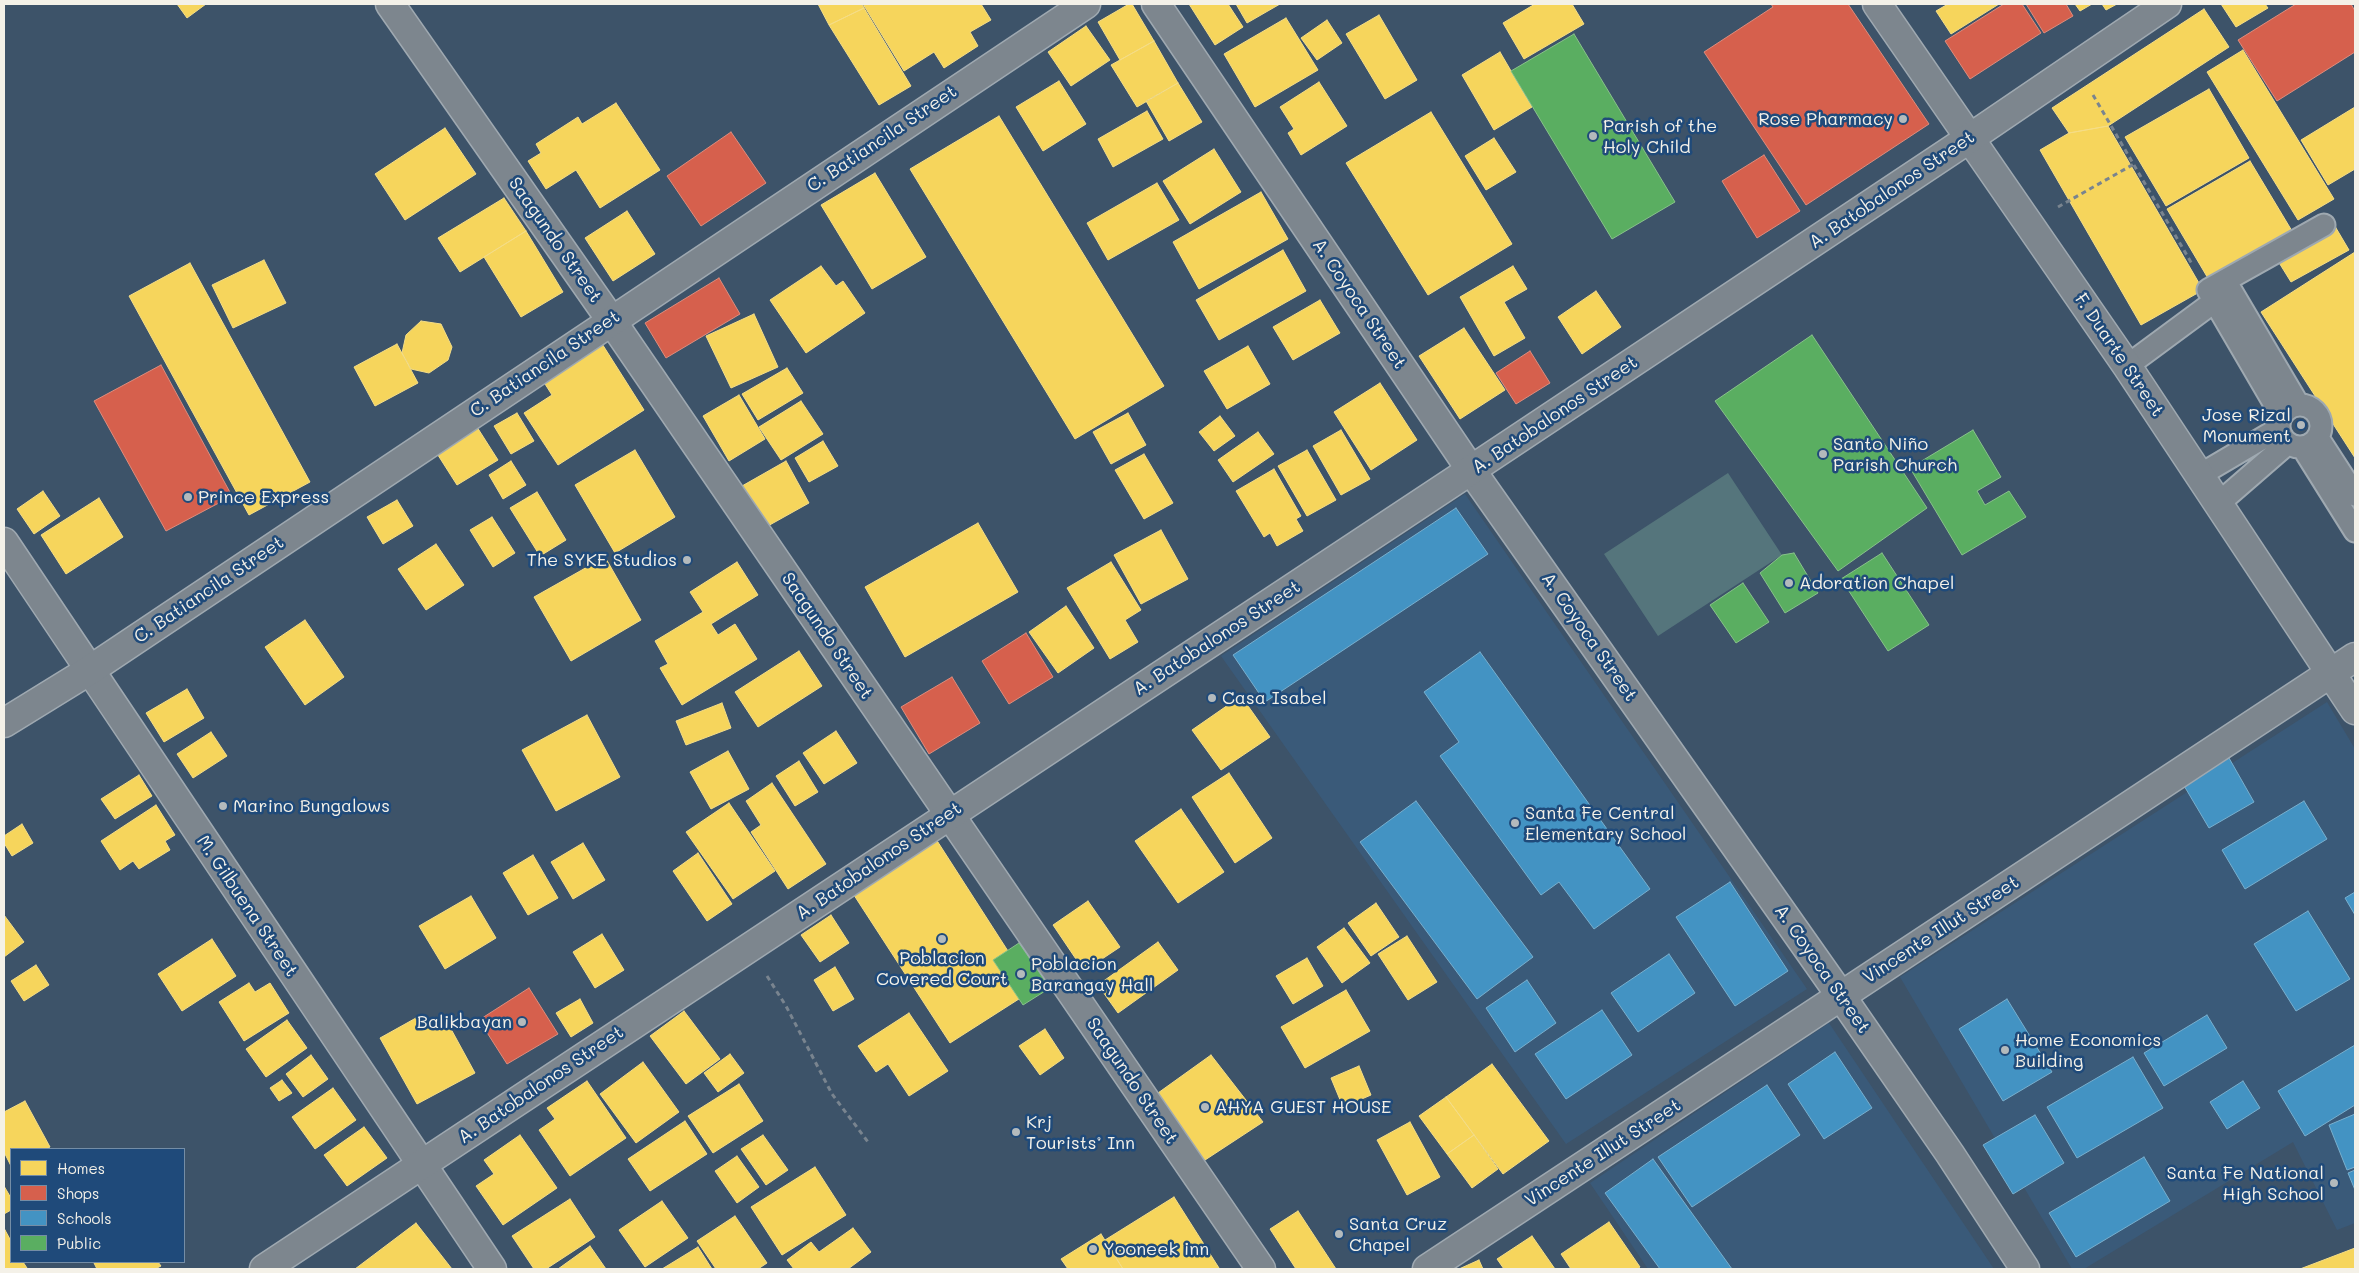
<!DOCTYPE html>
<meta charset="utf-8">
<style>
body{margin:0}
#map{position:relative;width:2359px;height:1273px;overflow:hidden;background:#3d5369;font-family:Mali,sans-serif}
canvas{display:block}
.frame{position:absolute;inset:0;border:5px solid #f4f1e8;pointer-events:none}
.legend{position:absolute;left:10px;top:1148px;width:175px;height:115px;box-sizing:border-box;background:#1f4a7a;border:1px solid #748da6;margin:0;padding:6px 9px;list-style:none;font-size:15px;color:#f4f1e8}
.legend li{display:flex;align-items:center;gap:10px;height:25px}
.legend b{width:25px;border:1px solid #748da6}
</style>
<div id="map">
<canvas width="2359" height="1273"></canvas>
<div class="frame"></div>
<ul class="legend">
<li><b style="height:14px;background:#f6d55c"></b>Homes</li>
<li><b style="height:14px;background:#d6604d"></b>Shops</li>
<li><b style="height:14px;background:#4393c3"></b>Schools</li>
<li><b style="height:14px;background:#5aae61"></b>Public</li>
</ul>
</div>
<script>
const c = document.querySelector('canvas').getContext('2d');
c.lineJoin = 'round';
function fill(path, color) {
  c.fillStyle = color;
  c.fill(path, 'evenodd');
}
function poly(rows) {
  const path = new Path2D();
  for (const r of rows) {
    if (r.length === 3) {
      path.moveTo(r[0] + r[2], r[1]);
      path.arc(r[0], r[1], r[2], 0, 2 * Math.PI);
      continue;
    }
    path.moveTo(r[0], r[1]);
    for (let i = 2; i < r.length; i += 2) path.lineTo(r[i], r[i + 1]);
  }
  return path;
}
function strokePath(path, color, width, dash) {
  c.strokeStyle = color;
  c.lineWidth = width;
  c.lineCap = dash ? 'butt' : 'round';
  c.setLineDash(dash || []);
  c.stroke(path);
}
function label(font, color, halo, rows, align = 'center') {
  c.font = font + ' Mali,sans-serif';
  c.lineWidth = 5;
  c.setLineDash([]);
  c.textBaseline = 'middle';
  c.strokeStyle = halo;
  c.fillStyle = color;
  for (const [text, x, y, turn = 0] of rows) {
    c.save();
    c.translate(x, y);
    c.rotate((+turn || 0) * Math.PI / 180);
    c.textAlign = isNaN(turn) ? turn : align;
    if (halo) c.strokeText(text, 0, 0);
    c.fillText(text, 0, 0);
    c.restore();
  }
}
const built = poly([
 [1465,494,1807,989,1566,1144,1221,656],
 [2327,702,2355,749,2355,1223,2337,1230,2293,1142,2084,1269,2072,1269,1900,977],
 [1829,1023,1994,1269,1648,1269,1590,1183]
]);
const green = poly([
 [1728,473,1782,555,1658,636,1604,554]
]);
const homes = poly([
 [177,4,206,4,187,18,177,4],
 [818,4,862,4,864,8,829,25,818,4],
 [863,4,981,4,991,20,970,32,978,46,944,68,934,52,904,71,863,4],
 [1129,4,1132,4,1154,41,1120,60,1098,22,1129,4],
 [1189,4,1228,4,1243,27,1215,45,1189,4],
 [1236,4,1280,4,1247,23,1236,4],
 [1535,4,1572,4,1584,24,1524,59,1503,23,1535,4],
 [1948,4,1999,4,1951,34,1936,11,1948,4],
 [2075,4,2092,4,2080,11,2075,4],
 [2102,4,2117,4,2106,10,2102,4],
 [2221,4,2265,4,2268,8,2236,27,2221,4],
 [864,8,911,86,879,105,829,25,864,8],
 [2204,9,2229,47,2108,126,2069,133,2052,108,2204,9],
 [1379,15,1417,80,1385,99,1346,34,1379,15],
 [1286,18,1318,70,1255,107,1224,54,1286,18],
 [1327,20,1342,43,1317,60,1301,38,1327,20],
 [1086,26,1110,60,1071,86,1048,52,1086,26],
 [1154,41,1178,83,1137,107,1111,65,1154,41],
 [2243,50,2334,199,2298,220,2207,72,2243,50],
 [1500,52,1532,107,1494,130,1462,75,1500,52],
 [1059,81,1086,124,1043,151,1016,107,1059,81],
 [1319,82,1347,126,1301,155,1288,133,1294,129,1280,107,1319,82],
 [1178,83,1202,122,1169,141,1146,101,1178,83],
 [2209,89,2249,158,2166,206,2125,137,2209,89],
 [616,103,660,170,600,208,576,170,546,189,528,161,541,153,536,144,578,117,582,124,616,103],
 [2355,107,2355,169,2328,185,2301,140,2355,107],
 [1147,111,1163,139,1113,167,1098,139,1147,111],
 [1431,112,1512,244,1428,295,1346,163,1431,112],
 [999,116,1164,386,1075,439,910,169,999,116],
 [2108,126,2203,290,2141,325,2040,150,2069,133,2108,126],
 [445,128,476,174,405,220,375,174,445,128],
 [1494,138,1516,172,1486,190,1465,156,1494,138],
 [1214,149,1241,192,1190,224,1163,181,1214,149],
 [2250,161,2292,231,2209,280,2167,209,2250,161],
 [875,173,926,257,872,289,821,205,875,173],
 [1157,183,1179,220,1108,260,1087,223,1157,183],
 [1261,192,1288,239,1199,289,1173,242,1261,192],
 [504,198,526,231,460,272,438,238,504,198],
 [627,211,655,254,613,281,585,238,627,211],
 [2336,228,2349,250,2291,282,2278,261,2336,228],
 [526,231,563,292,521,317,484,257,526,231],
 [1283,250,1306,291,1219,340,1196,300,1283,250],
 [2355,252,2355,458,2261,312,2355,252],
 [264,260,286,303,233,328,212,285,264,260],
 [190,263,310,482,249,515,129,296,190,263],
 [821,266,836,286,843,281,865,313,806,353,770,300,821,266],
 [1513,266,1527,289,1504,302,1525,338,1494,356,1460,297,1513,266],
 [1596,291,1621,327,1582,354,1558,317,1596,291],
 [1320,300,1340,333,1293,360,1273,327,1320,300],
 [754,314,778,367,731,388,706,336,754,314],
 [421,321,441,324,452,347,448,360,429,373,411,369,402,353,406,335,421,321],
 [1464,328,1505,390,1460,419,1419,356,1464,328],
 [599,339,644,410,558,465,524,413,552,395,540,376,599,339],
 [397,344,418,383,375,406,354,367,397,344],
 [1248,346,1270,384,1227,409,1204,371,1248,346],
 [787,368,803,393,758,420,742,394,787,368],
 [1380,383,1417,440,1371,470,1334,412,1380,383],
 [739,395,765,439,729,461,703,416,739,395],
 [801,401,823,434,781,460,759,427,801,401],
 [517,413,534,441,511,454,494,426,517,413],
 [1128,413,1146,445,1111,464,1093,432,1128,413],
 [1220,416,1235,436,1214,451,1199,432,1220,416],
 [477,427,498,460,457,485,436,452,477,427],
 [1341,430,1370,479,1341,495,1313,446,1341,430],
 [1258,432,1274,454,1233,482,1218,460,1258,432],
 [823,441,838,466,809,482,795,458,823,441],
 [635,450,675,517,615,553,575,485,635,450],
 [1307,450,1336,500,1307,516,1278,466,1307,450],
 [1144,454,1173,503,1144,519,1115,470,1144,454],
 [511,461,526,485,503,499,489,475,511,461],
 [786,461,809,503,766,527,742,486,786,461],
 [1274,469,1301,516,1296,519,1303,531,1277,546,1270,533,1264,537,1236,491,1274,469],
 [43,491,60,516,34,534,17,509,43,491],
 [537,492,566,540,540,556,510,508,537,492],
 [99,498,123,537,66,574,41,535,99,498],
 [397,500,413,526,383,544,367,517,397,500],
 [492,517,515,553,493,567,470,530,492,517],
 [978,523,1018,592,905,657,865,587,978,523],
 [1161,530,1188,579,1141,604,1114,555,1161,530],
 [436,544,464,585,426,610,398,569,436,544],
 [605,557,641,620,571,661,534,597,605,557],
 [737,562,758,595,711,624,718,635,735,624,757,659,682,705,660,668,668,664,655,641,703,612,690,592,737,562],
 [1111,562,1141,610,1125,620,1138,642,1110,659,1067,588,1111,562],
 [1066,606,1094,648,1058,673,1029,632,1066,606],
 [305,620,344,677,305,705,265,647,305,620],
 [799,651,822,686,758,727,735,692,799,651],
 [187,689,204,718,164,742,146,713,187,689],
 [1241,696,1270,737,1221,770,1192,730,1241,696],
 [722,703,731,728,686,745,676,721,722,703],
 [587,715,620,777,556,811,522,750,587,715],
 [836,731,857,763,824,784,803,753,836,731],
 [211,732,227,756,193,778,177,754,211,732],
 [728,751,749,789,711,809,690,772,728,751],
 [799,761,818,792,795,806,776,776,799,761],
 [1229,773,1272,838,1235,863,1192,797,1229,773],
 [139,775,152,796,115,819,101,799,139,775],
 [772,783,826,864,788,889,751,832,761,825,746,801,772,783],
 [729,803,775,871,733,899,686,832,729,803],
 [156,805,175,835,165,841,170,850,139,869,133,861,120,870,101,841,156,805],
 [1181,809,1224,872,1178,903,1135,841,1181,809],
 [22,824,33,843,12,856,4,843,4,836,22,824],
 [934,836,1033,990,950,1043,850,889,934,836],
 [583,843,605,880,573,899,551,862,583,843],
 [698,853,732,904,707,921,673,871,698,853],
 [533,855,558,898,528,915,503,873,533,855],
 [471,896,496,938,445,969,419,926,471,896],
 [1088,901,1120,947,1084,971,1053,925,1088,901],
 [1376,903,1399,937,1371,956,1348,923,1376,903],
 [4,915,24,942,4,957,4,915],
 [831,915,849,943,820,962,801,935,831,915],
 [1344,928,1370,963,1342,983,1317,947,1344,928],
 [602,934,624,970,595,988,573,952,602,934],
 [1407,936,1437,982,1408,1000,1378,954,1407,936],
 [212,939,236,976,182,1011,158,974,212,939],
 [1158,942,1178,970,1118,1013,1098,985,1158,942],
 [1307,958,1323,986,1293,1004,1276,976,1307,958],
 [36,965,49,985,24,1001,11,981,36,965],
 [835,967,854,999,833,1011,814,980,835,967],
 [249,983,255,992,270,983,289,1013,244,1041,219,1002,249,983],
 [1346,990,1370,1031,1305,1068,1281,1027,1346,990],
 [580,999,593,1023,571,1037,556,1013,580,999],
 [684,1011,720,1059,686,1084,650,1036,684,1011],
 [909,1013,948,1071,909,1096,888,1064,876,1072,858,1046,909,1013],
 [416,1018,423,1030,445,1018,475,1073,417,1104,380,1038,416,1018],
 [287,1020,307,1048,266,1077,246,1049,287,1020],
 [1045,1029,1064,1058,1040,1075,1019,1046,1045,1029],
 [730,1054,744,1073,718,1092,704,1073,730,1054],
 [311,1055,328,1079,303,1097,286,1074,311,1055],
 [1211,1055,1263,1122,1202,1162,1151,1098,1211,1055],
 [643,1062,679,1112,636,1143,600,1094,643,1062],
 [1492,1064,1549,1141,1503,1174,1446,1097,1492,1064],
 [1359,1066,1371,1095,1343,1107,1331,1078,1359,1066],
 [282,1080,292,1093,279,1101,270,1088,282,1080],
 [587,1081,626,1138,570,1176,539,1130,555,1119,547,1108,587,1081],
 [739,1084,763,1121,713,1153,688,1116,739,1084],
 [333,1088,356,1120,315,1149,292,1117,333,1088],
 [1446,1097,1474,1135,1447,1154,1419,1116,1446,1097],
 [25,1101,50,1147,46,1149,11,1149,11,1166,4,1152,4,1112,25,1101],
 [685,1121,707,1154,650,1191,628,1159,685,1121],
 [1410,1122,1440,1177,1407,1195,1377,1140,1410,1122],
 [364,1127,387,1158,347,1186,324,1155,364,1127],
 [520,1135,557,1188,503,1225,476,1186,494,1174,484,1160,520,1135],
 [763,1135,788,1170,766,1185,741,1149,763,1135],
 [1474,1135,1498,1169,1472,1188,1447,1154,1474,1135],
 [737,1156,759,1187,737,1203,715,1171,737,1156],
 [815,1167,846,1215,782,1255,751,1207,815,1167],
 [4,1186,11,1198,11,1210,4,1214,4,1186],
 [1174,1197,1219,1268,1217,1269,1123,1269,1105,1240,1174,1197],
 [570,1199,595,1237,546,1269,534,1269,512,1236,570,1199],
 [662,1201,688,1238,645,1267,619,1230,662,1201],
 [1298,1211,1336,1269,1296,1269,1270,1229,1298,1211],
 [735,1216,767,1263,758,1269,716,1269,697,1241,735,1216],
 [1609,1222,1640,1267,1637,1269,1571,1269,1561,1254,1609,1222],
 [416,1223,452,1269,355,1269,416,1223],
 [853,1228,871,1252,848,1269,794,1269,787,1260,811,1242,819,1252,853,1228],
 [5,1230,11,1241,11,1262,23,1262,27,1268,24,1269,4,1269,5,1230],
 [1101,1234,1123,1269,1068,1269,1061,1259,1101,1234],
 [1532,1236,1555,1269,1504,1269,1497,1259,1532,1236],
 [590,1246,606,1269,558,1269,590,1246],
 [698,1247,712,1269,662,1269,698,1247],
 [2355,1248,2355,1269,2300,1269,2355,1248],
 [1479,1260,1483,1269,1459,1269,1479,1260],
 [96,1262,158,1262,161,1266,155,1269,97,1269,94,1263,96,1262]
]);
const shops = poly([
 [1771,4,1848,4,1929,124,1806,205,1704,52,1773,7,1771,4],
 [2004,4,2022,4,2041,33,1970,79,1945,41,2004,4],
 [2026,4,2066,4,2073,16,2044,33,2026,4],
 [2296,4,2351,4,2355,11,2355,52,2277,101,2238,40,2296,4],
 [731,132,766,183,701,226,667,176,731,132],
 [1764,155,1800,211,1757,238,1722,181,1764,155],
 [719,278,740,314,666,358,645,323,719,278],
 [1530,351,1550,383,1516,404,1496,373,1530,351],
 [161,365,232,496,166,531,94,401,161,365],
 [1026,633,1053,677,1009,704,982,661,1026,633],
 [952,677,980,723,929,754,901,707,952,677],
 [529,988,558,1034,507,1064,479,1020,529,988]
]);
const schools = poly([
 [1456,508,1488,554,1265,702,1233,655,1456,508],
 [1480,652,1650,889,1594,929,1559,882,1541,895,1440,756,1459,742,1424,692,1480,652],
 [2229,758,2254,802,2209,828,2183,784,2229,758],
 [1416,801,1533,957,1477,999,1360,842,1416,801],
 [2304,801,2327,839,2245,889,2222,850,2304,801],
 [1730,882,1788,971,1735,1006,1676,917,1730,882],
 [2355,892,2355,915,2345,898,2355,892],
 [2308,911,2350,979,2296,1011,2254,944,2308,911],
 [1669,954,1695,993,1638,1032,1611,993,1669,954],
 [1527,980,1556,1023,1515,1052,1486,1008,1527,980],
 [2007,999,2052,1072,2003,1101,1959,1029,2007,999],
 [1602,1010,1632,1055,1566,1099,1535,1054,1602,1010],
 [2207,1015,2227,1048,2164,1086,2144,1053,2207,1015],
 [2355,1045,2355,1105,2305,1136,2278,1091,2355,1045],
 [1835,1052,1872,1108,1824,1139,1788,1084,1835,1052],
 [2133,1057,2163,1108,2077,1158,2047,1107,2133,1057],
 [2243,1081,2260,1108,2227,1129,2210,1102,2243,1081],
 [1767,1085,1800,1135,1692,1207,1658,1157,1767,1085],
 [2355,1114,2355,1167,2347,1170,2329,1125,2355,1114],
 [2035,1115,2064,1163,2013,1194,1983,1145,2035,1115],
 [2144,1157,2170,1201,2076,1257,2049,1213,2144,1157],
 [1653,1159,1732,1269,1660,1269,1605,1193,1653,1159],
 [2355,1170,2355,1190,2348,1173,2355,1170]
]);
const public = poly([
 [1574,34,1675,202,1612,239,1511,71,1574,34],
 [1812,335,1927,508,1838,571,1715,401,1812,335],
 [1973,430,2001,477,1977,491,1985,505,2009,491,2026,517,1962,555,1910,468,1973,430],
 [1794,553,1818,593,1785,613,1760,573,1782,555,1794,553],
 [1882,553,1929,625,1888,651,1841,579,1882,553],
 [1743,583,1769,622,1736,643,1710,605,1743,583],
 [1019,943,1050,988,1023,1005,993,960,1019,943]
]);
const path = poly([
 [2093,95,2192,264],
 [2058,207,2134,164],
 [767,976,786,1006,832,1094,868,1142]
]);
const service = poly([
 [2226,282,2298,404],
 [2127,366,2215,301],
 [2300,426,21],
 [2281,415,2208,290,2324,225],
 [2318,438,2355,495],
 [2303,448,2355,531],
 [2200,475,2278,429],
 [2219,503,2287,444]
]);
const minor = poly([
 [390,4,611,320,1261,1269],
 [1156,4,1471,470,1841,996,1950,1154,2025,1269],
 [1877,4,2127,366,2355,710],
 [4,542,492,1269],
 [1427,1269,2355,657]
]);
const tertiary = poly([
 [264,1269,1471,470,1970,138,2167,4]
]);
const secondary = poly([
 [4,723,90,670,1086,4]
]);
const markers = [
 [1903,119,5,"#b4babc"],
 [1593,136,5,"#b4babc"],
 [2301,425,5,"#b4babc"],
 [1823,454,5,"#b4babc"],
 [188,497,5,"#b4babc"],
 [687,560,5,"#b4babc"],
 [1789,583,5,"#b4babc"],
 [1212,698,5,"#b4babc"],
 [223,806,5,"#b4babc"],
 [1515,823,5,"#b4babc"],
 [942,939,5,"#b4babc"],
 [1021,974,5,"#b4babc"],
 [522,1022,5,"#b4babc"],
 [2005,1050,5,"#b4babc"],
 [1205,1107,5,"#b4babc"],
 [1016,1132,5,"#b4babc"],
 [2334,1183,5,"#b4babc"],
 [1339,1234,5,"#b4babc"],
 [1093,1249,5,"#b4babc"]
];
const poiNames = [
 ["Rose Pharmacy",1893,119,"right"],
 ["Parish of the",1603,126],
 ["Holy Child",1603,147],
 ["Jose Rizal",2291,415,"right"],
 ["Monument",2291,436,"right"],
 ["Santo Niño",1833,444],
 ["Parish Church",1833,465],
 ["Prince Express",198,497],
 ["The SYKE Studios",677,560,"right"],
 ["Adoration Chapel",1799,583],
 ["Casa Isabel",1222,698],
 ["Marino Bungalows",233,806],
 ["Santa Fe Central",1525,813],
 ["Elementary School",1525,834],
 ["Poblacion",942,958,"center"],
 ["Covered Court",942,979,"center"],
 ["Poblacion",1031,964],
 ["Barangay Hall",1031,985],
 ["Balikbayan",512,1022,"right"],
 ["Home Economics",2015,1040],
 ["Building",2015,1061],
 ["AHYA GUEST HOUSE",1215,1107],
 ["Krj",1026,1122],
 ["Tourists’ Inn",1026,1143],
 ["Santa Fe National",2324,1173,"right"],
 ["High School",2324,1194,"right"],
 ["Santa Cruz",1349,1224],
 ["Chapel",1349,1245],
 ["Yooneek inn",1103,1249]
];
const streetNames = [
 ["C. Batiancila Street",882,139,-34],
 ["A. Batobalonos Street",1892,190,-34],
 ["Saagundo Street",555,240,55],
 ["A. Coyoca Street",1359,304,56],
 ["F. Duarte Street",2119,355,56],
 ["C. Batiancila Street",545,364,-34],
 ["A. Batobalonos Street",1555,415,-34],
 ["C. Batiancila Street",209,590,-34],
 ["Saagundo Street",827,636,56],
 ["A. Coyoca Street",1589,637,55],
 ["A. Batobalonos Street",1217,638,-33],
 ["A. Batobalonos Street",879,861,-34],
 ["M. Gilbuena Street",247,906,56],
 ["Vincente Illut Street",1941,930,-33],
 ["A. Coyoca Street",1822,969,55],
 ["Saagundo Street",1132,1081,56],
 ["A. Batobalonos Street",541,1085,-34],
 ["Vincente Illut Street",1603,1153,-33]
];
fill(built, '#3a5a79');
fill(green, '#55757c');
fill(homes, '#f6d55c');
strokePath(homes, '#f5dd86', 1);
fill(shops, '#d6604d');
strokePath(shops, '#df8c7c', 1);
fill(schools, '#4393c3');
strokePath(schools, '#78afce', 1);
fill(public, '#5aae61');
strokePath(public, '#88c28a', 1);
strokePath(service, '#9fa9b1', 25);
strokePath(minor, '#9fa9b1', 31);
strokePath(tertiary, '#9fa9b1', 31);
strokePath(secondary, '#9fa9b1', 31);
strokePath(path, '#79848f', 3, [5, 4]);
strokePath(service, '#7d868e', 21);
strokePath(minor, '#7d868e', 28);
strokePath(tertiary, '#7d868e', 28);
strokePath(secondary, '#7d868e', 28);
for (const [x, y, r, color] of markers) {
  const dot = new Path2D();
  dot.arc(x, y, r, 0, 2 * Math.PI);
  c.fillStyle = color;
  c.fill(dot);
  strokePath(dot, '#1f4a7a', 2);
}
label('18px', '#f4f1e8', '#1f4a7a', poiNames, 'left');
label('18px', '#f4f1e8', '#1f4a7a', streetNames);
</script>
